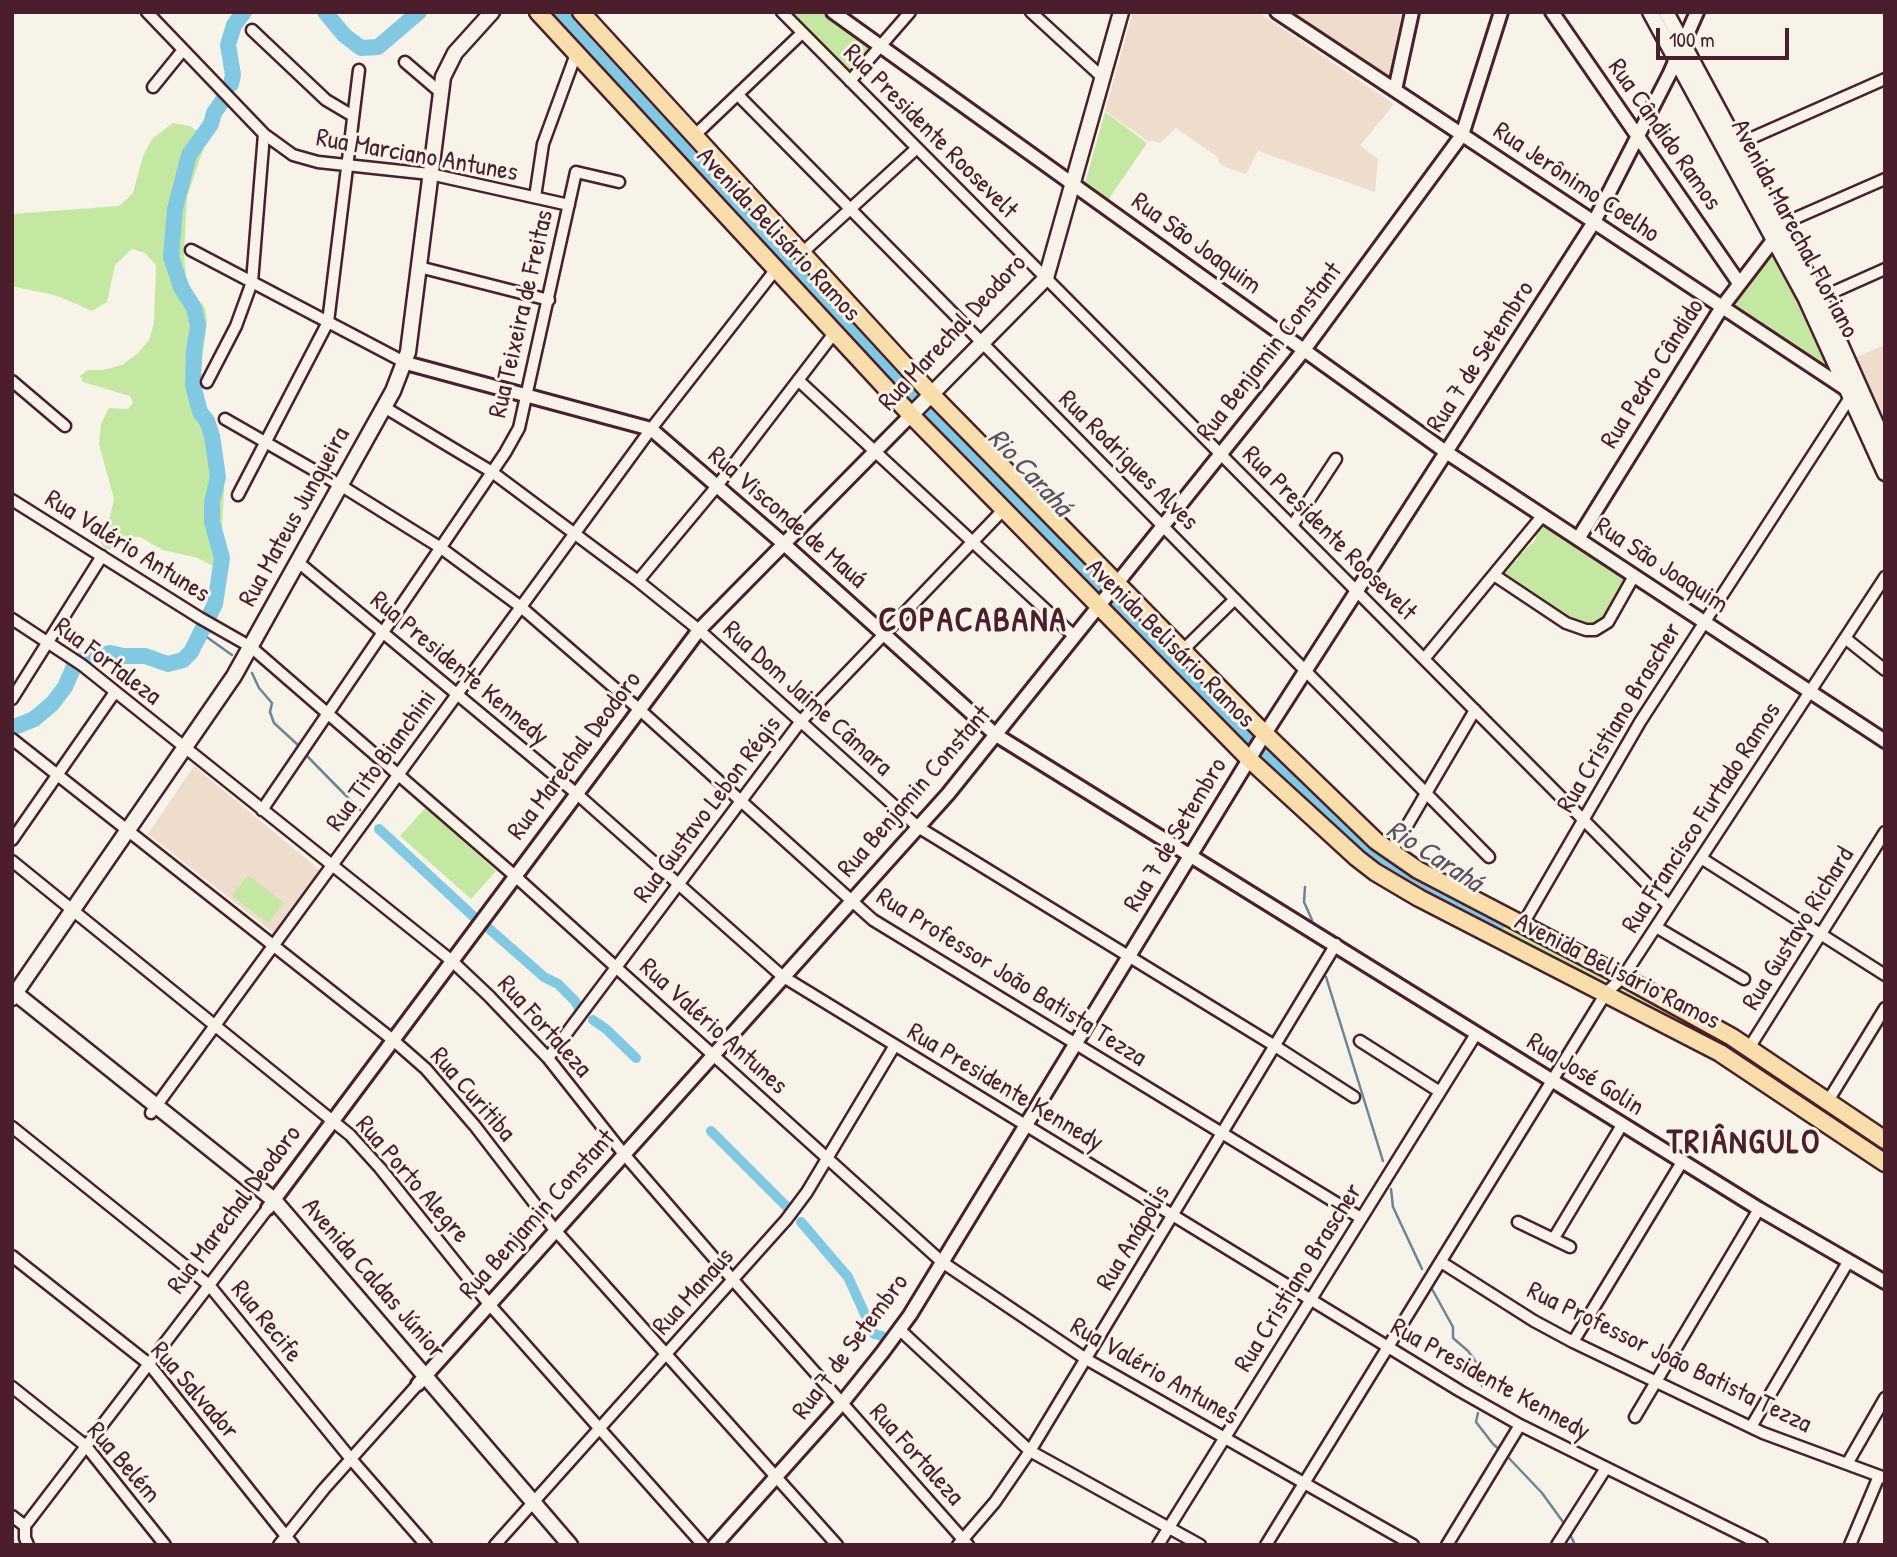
<!DOCTYPE html>
<meta charset="utf-8">
<style>
body{margin:0}
#map{position:relative;width:1897px;height:1557px;overflow:hidden;background:#f7f3e8;font-family:"Patrick Hand",sans-serif}
canvas{display:block}
.frame{position:absolute;inset:0;border:14px solid #4a1f2b;pointer-events:none}
.scale{position:absolute;left:1656px;top:28px;width:133px;height:32px;box-sizing:border-box;border:4px solid #4a1f2b;border-top:0;padding-left:9px;font-size:21px;line-height:24px;white-space:nowrap;color:#4a1f2b;-webkit-text-stroke:5px #f7f3e8;paint-order:stroke}
</style>
<div id="map">
<canvas width="1897" height="1557"></canvas>
<div class="frame"></div>
<div class="scale">100 m</div>
</div>
<script>
const c = document.querySelector('canvas').getContext('2d');
c.lineJoin = 'round';
function fill(path, color) {
  c.fillStyle = color;
  c.fill(path, 'evenodd');
}
function poly(rows) {
  const path = new Path2D();
  for (const r of rows) {
    path.moveTo(r[0], r[1]);
    for (let i = 2; i < r.length; i += 2) path.lineTo(r[i], r[i + 1]);
  }
  return path;
}
function strokePath(path, color, width, dash) {
  c.strokeStyle = color;
  c.lineWidth = width;
  c.lineCap = dash ? 'butt' : 'round';
  c.setLineDash(dash || []);
  c.stroke(path);
}
function label(font, color, halo, rows, align = 'center') {
  c.font = font + ' "Patrick Hand",sans-serif';
  c.lineWidth = 6;
  c.setLineDash([]);
  c.textBaseline = 'middle';
  c.strokeStyle = halo;
  c.fillStyle = color;
  for (const [text, x, y, turn = 0] of rows) {
    c.save();
    c.translate(x, y);
    c.rotate((+turn || 0) * Math.PI / 180);
    c.textAlign = isNaN(turn) ? turn : align;
    if (halo) c.strokeText(text, 0, 0);
    c.fillText(text, 0, 0);
    c.restore();
  }
}
const built = poly([
 [1133,12,1258,12,1394,104,1360,146,1378,159,1375,192,1258,151,1246,174,1222,166,1218,162,1219,158,1176,128,1160,143,1151,140,1149,142,1105,111],
 [1290,12,1402,12,1388,79],
 [1885,345,1885,423,1856,357],
 [194,766,321,871,275,934,148,834]
]);
const green = poly([
 [546,12,574,12,919,390,906,402],
 [782,12,833,12,881,46,850,81],
 [1105,112,1147,143,1108,200,1085,183],
 [173,123,190,126,200,133,204,147,187,197,184,255,186,276,192,292,205,308,207,321,201,369,202,391,207,413,218,434,222,448,224,490,222,530,227,566,219,569,198,558,163,550,140,537,130,537,116,549,107,549,101,544,100,536,109,520,114,499,99,444,101,424,109,408,128,409,133,403,130,396,83,382,80,376,87,370,103,370,122,365,137,354,149,340,154,323,156,265,145,253,132,249,115,265,107,302,92,311,58,296,12,286,12,214,119,206,133,193,143,156,152,139],
 [1773,254,1778,258,1831,369,1732,304,1769,255],
 [926,400,1107,581,1107,585,1096,597,914,412],
 [1543,522,1628,578,1611,614,1599,622,1585,623,1571,619,1502,574,1502,571,1509,561,1517,561,1520,553,1523,553,1524,550,1533,543,1536,538,1534,532],
 [1115,595,1252,732,1252,736,1247,745,1243,744,1106,605],
 [1267,747,1352,828,1606,976,1603,981,1527,947,1389,876,1256,759],
 [426,807,496,871,471,899,400,836],
 [248,875,284,903,268,923,232,896],
 [1622,980,1754,1054,1885,1145,1885,1151,1768,1070,1616,988]
]);
const stream = poly([
 [201,633,232,655],
 [252,673,259,688,272,703,270,712,274,723,298,745],
 [307,756,360,810],
 [1305,887,1304,902,1312,920],
 [1326,977,1383,1161],
 [1391,1189,1393,1207,1422,1269],
 [1432,1289,1453,1327,1453,1338,1468,1351,1481,1369,1482,1386],
 [1478,1413,1476,1422,1493,1444,1500,1450],
 [1505,1454,1542,1493,1566,1526],
 [1569,1532,1575,1545]
]);
const canal = poly([
 [379,829,474,917],
 [486,926,544,977,558,984,575,1001,579,1008],
 [593,1020,606,1029,636,1058],
 [711,1131,787,1207],
 [801,1222,848,1277,874,1334,882,1336]
]);
const river = poly([
 [325,12,344,35,361,48,378,47,419,12],
 [560,12,1043,530,1214,710,1337,824,1388,866,1496,926],
 [231,84,233,75,228,45,234,25,244,12],
 [12,728,34,719,52,704,65,687,76,662,110,653,124,656,145,656,168,664,183,660,191,652,215,604,222,558,212,522,212,502,218,477,212,436,207,421,200,412,193,385,194,351,198,326,194,308,181,287,171,257,175,209,189,155,211,124,214,113,223,100]
]);
const minor = poly([
 [147,12,264,134,293,155,318,162,430,174,569,205],
 [782,12,1669,906],
 [1031,12,1102,77],
 [252,30,326,100,353,116],
 [405,62,440,92],
 [850,81,910,12],
 [153,87,183,50],
 [738,95,1489,857],
 [694,136,802,33],
 [1738,144,1885,79],
 [535,197,543,144,576,54],
 [1782,224,1885,179],
 [191,250,406,363],
 [802,253,917,148],
 [419,267,549,300],
 [1820,298,1885,269],
 [798,380,1074,636],
 [12,381,65,426],
 [207,382,236,326,252,282,264,134],
 [384,407,492,472,638,581,699,630,918,827,1275,1046,1354,1097],
 [225,419,340,485,441,548,521,607,640,710,873,920,1361,1218],
 [238,495,328,322,359,70],
 [12,500,200,618,251,647,515,876,942,1262,1086,1359,1413,1545],
 [1292,526,1336,459],
 [298,562,577,794,782,976,1460,1391,1520,1425,1762,1545],
 [1494,575,1566,623,1586,630,1595,630,1608,622,1634,576],
 [638,581,717,486,835,332],
 [12,619,82,665,452,961,489,996,548,1058,623,1153,733,1280,968,1545],
 [1845,638,1885,670],
 [1183,650,1235,599],
 [1424,659,1543,515],
 [12,699,102,556],
 [12,739,393,1040,426,1069,475,1126,555,1230,837,1545],
 [262,810,505,453,519,428,576,172,619,182],
 [12,840,115,692],
 [1391,853,1475,710],
 [1701,858,1885,975],
 [12,861,350,1135,380,1168,489,1304,703,1545],
 [1523,924,1640,722,1851,396],
 [1656,927,1744,979],
 [1360,1041,1440,1092],
 [1749,1048,1885,832],
 [548,1058,801,721,1004,509],
 [1828,1101,1885,1008],
 [151,1113,651,429,776,269],
 [12,1127,209,1285,351,1459,426,1545],
 [1518,1222,1570,1247],
 [1554,1238,1622,1125],
 [12,1256,149,1364,293,1545],
 [1441,1262,1534,1321,1573,1342,1763,1433,1885,1478],
 [900,1330,1030,1451,1200,1545],
 [1573,1342,1682,1162],
 [12,1387,86,1446,165,1545],
 [1635,1417,1759,1209],
 [1751,1427,1848,1262],
 [1847,1464,1885,1398],
 [12,1516,25,1526,25,1538,28,1545],
 [25,1526,268,1208],
 [279,1545,324,1489,418,1384],
 [495,1545,786,1220,807,1192,895,1045],
 [958,1545,995,1502,1030,1451,1336,944],
 [1158,1545,1476,1034],
 [1266,1545,1606,993,1623,977,1885,577],
 [1447,1545,1520,1425],
 [1557,1545,1606,1468],
 [1850,1545,1879,1476]
]);
const tertiary = poly([
 [833,12,1446,452,1885,741],
 [1277,12,1849,391],
 [1552,12,1739,283],
 [1395,90,1412,12],
 [406,363,651,429,784,544,996,735,1759,1209,1885,1282],
 [1578,539,1722,307,1774,239],
 [268,1208,699,630,911,415],
 [418,1384,948,794,1304,350,1462,135,1501,12],
 [715,1545,842,1403,882,1353,910,1315,1259,743,1594,222,1670,73,1697,12]
]);
const secondary = poly([
 [1650,12,1806,299,1885,473],
 [1666,12,1820,298,1885,444],
 [911,415,1046,278,1121,12],
 [15,993,274,1200,570,1545],
 [12,998,234,676,393,391,408,352,443,77,455,53,492,12]
]);
const primary = poly([
 [538,12,911,415,1249,759,1357,858,1375,872,1419,898,1720,1053,1885,1163],
 [581,12,934,397,1258,727,1376,841,1418,870,1623,977,1732,1037,1885,1140]
]);
const streetNames = [
 ["Rua Presidente Roosevelt",930,132,45],
 ["Rua Cândido Ramos",1664,135,55],
 ["Rua Marciano Antunes",417,156,10],
 ["Rua Jerônimo Coelho",1576,183,34],
 ["Avenida Marechal Floriano",1794,229,62],
 ["Avenida Belisário Ramos",778,235,47],
 ["Rua São Joaquim",1196,244,36],
 ["Rua Teixeira de Freitas",522,314,-77],
 ["Rua Marechal Deodoro",953,333,-47],
 ["Rua Benjamin Constant",1270,352,-52],
 ["Rua 7 de Setembro",1481,357,-57],
 ["Rua Pedro Cândido",1653,374,-58],
 ["Rua Rodrigues Alves",1128,461,45],
 ["Rua Mateus Junqueira",295,517,-61],
 ["Rua Visconde de Mauá",787,518,41],
 ["Rua Presidente Roosevelt",1329,534,45],
 ["Rua Valério Antunes",127,547,32],
 ["Rua São Joaquim",1661,566,33],
 ["Avenida Belisário Ramos",1170,644,45],
 ["Rua Fortaleza",107,662,37],
 ["Rua Presidente Kennedy",459,669,40],
 ["Rua Dom Jaime Câmara",807,699,42],
 ["Rua Cristiano Brascher",1620,718,-59],
 ["Rua Marechal Deodoro",575,756,-53],
 ["Rua Tito Bianchini",382,761,-54],
 ["Rua Benjamin Constant",915,792,-49],
 ["Rua Gustavo Lebon Régis",708,810,-53],
 ["Rua Francisco Furtado Ramos",1702,818,-57],
 ["Rua 7 de Setembro",1176,835,-59],
 ["Rua Gustavo Richard",1799,929,-58],
 ["Avenida Belisário Ramos",1617,972,27],
 ["Rua Professor João Batista Tezza",1011,978,32],
 ["Rua Fortaleza",544,1027,48],
 ["Rua Valério Antunes",713,1027,42],
 ["Rua José Golin",1585,1075,32],
 ["Rua Presidente Kennedy",1005,1088,31],
 ["Rua Curitiba",472,1095,49],
 ["Rua Porto Alegre",412,1180,49],
 ["Rua Marechal Deodoro",235,1210,-53],
 ["Rua Benjamin Constant",538,1215,-48],
 ["Rua Anápolis",1134,1238,-59],
 ["Rua Cristiano Brascher",1299,1278,-58],
 ["Avenida Caldas Júnior",373,1279,49],
 ["Rua Manaus",694,1292,-48],
 ["Rua Recife",266,1322,51],
 ["Rua 7 de Setembro",851,1347,-53],
 ["Rua Professor João Batista Tezza",1669,1358,26],
 ["Rua Valério Antunes",1154,1372,30],
 ["Rua Presidente Kennedy",1490,1380,29],
 ["Rua Salvador",194,1391,49],
 ["Rua Fortaleza",916,1455,48],
 ["Rua Belém",123,1463,49]
];
const waterNames = [
 ["Rio Carahá",1029,473,47],
 ["Rio Carahá",1434,857,33]
];
const districtNames = [
 ["COPACABANA",973,622],
 ["TRIÂNGULO",1744,1144]
];
fill(built, '#eedccd');
fill(green, '#c4e8a2');
strokePath(stream, '#6b8599', 2.5);
strokePath(canal, '#81c9e2', 10);
strokePath(river, '#81c9e2', 16);
strokePath(minor, '#4a1f2b', 15);
strokePath(tertiary, '#4a1f2b', 18);
strokePath(secondary, '#4a1f2b', 19);
strokePath(primary, '#4a1f2b', 21);
strokePath(minor, '#f7f3e8', 10);
strokePath(tertiary, '#f7f3e8', 12);
strokePath(secondary, '#f7f3e8', 14);
strokePath(primary, '#f9deab', 16);
label('26px', '#4a1f2b', '#f7f3e8', streetNames);
label('italic 28px', '#5a5262', '#f7f3e8', waterNames);
c.letterSpacing = '2px';
label('bold 33px', '#4a1f2b', '#f7f3e8', districtNames);
c.letterSpacing = '0px';
</script>
